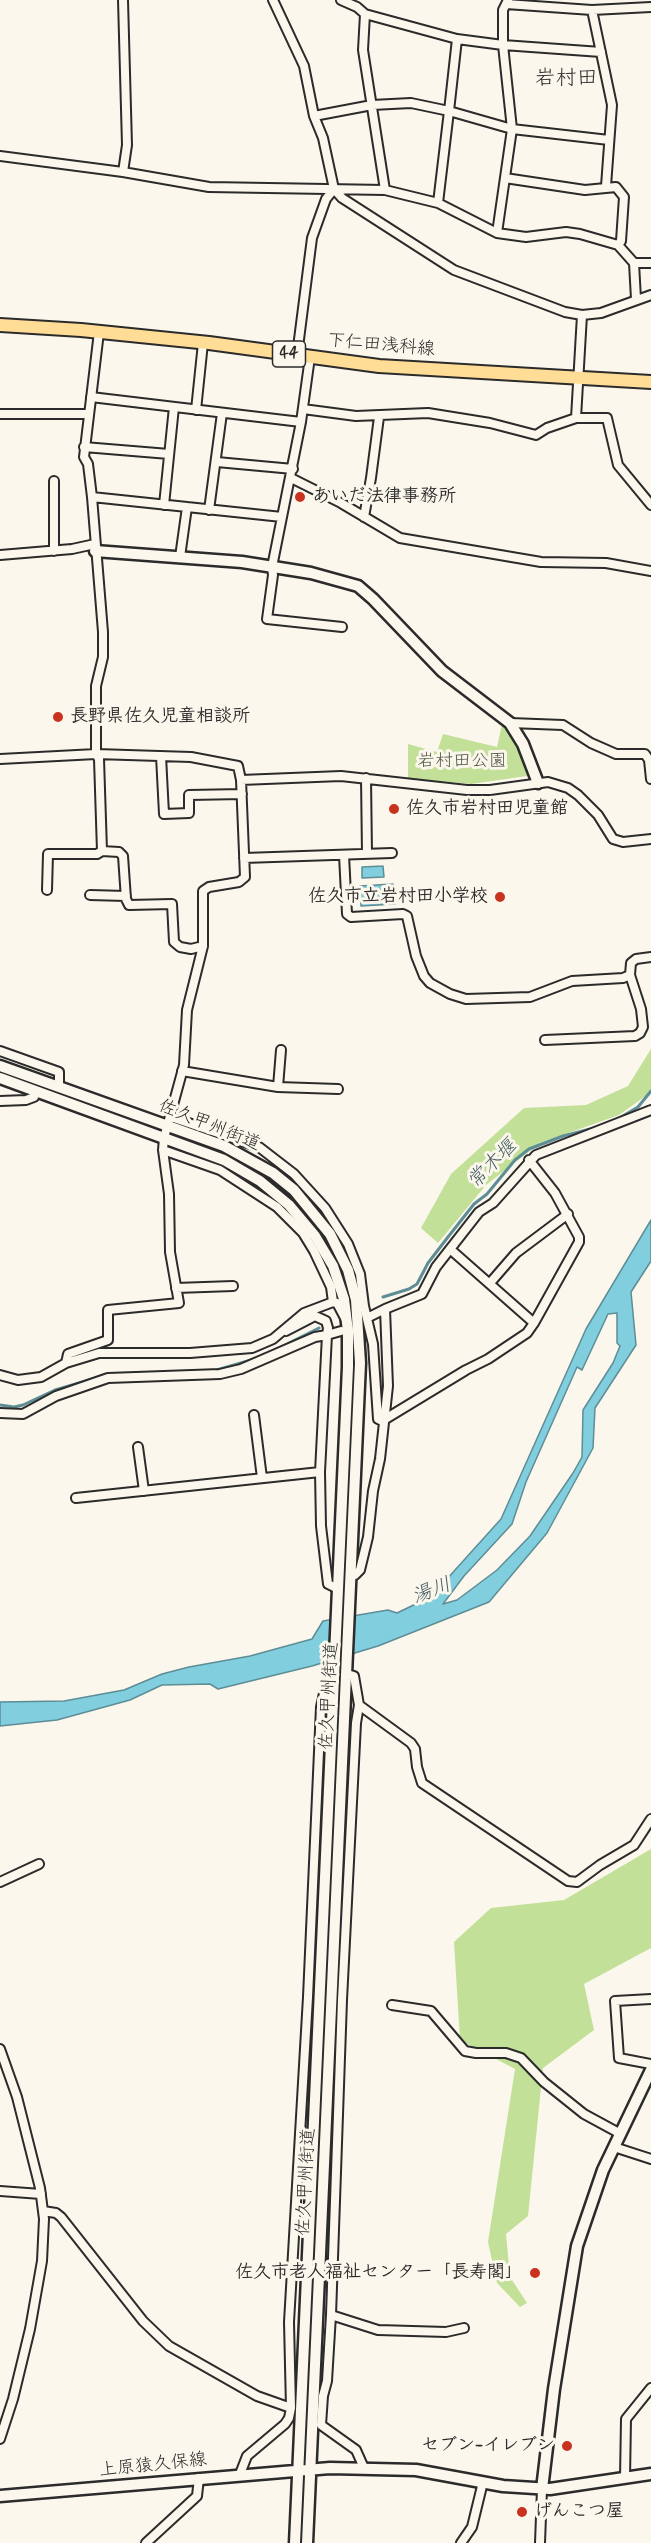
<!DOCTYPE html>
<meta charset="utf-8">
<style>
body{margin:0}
canvas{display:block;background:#fbf7ec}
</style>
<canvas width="651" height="2543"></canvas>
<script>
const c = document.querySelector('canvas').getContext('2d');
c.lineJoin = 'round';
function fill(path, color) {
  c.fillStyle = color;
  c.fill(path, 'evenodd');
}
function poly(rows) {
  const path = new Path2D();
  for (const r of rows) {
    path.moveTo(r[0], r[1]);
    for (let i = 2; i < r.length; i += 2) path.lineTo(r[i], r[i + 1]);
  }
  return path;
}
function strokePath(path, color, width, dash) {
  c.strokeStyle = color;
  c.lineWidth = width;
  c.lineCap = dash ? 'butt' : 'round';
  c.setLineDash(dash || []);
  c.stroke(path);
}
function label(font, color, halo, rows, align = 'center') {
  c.font = font + ' Mynerve,"Klee One",sans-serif';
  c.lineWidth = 6;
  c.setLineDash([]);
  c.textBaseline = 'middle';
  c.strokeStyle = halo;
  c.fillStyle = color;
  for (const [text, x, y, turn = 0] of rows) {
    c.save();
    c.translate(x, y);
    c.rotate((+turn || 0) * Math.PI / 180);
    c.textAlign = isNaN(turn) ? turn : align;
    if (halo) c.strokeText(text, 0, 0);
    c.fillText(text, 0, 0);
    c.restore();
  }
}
const green = poly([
 [503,720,515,737,530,774,527,776,471,784,408,778,408,744,437,752,443,734,497,747],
 [651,1049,651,1092,619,1115,540,1143,486,1185,438,1243,421,1228,451,1174,524,1108,586,1105,628,1086],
 [651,1849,651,1948,584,1984,594,2030,543,2068,528,2216,506,2234,510,2277,527,2303,520,2307,497,2283,488,2242,515,2069,460,2040,454,1942,491,1908,564,1900]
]);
const water = poly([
 [383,866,384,877,362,878,362,867,383,866],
 [393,884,395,904,361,906,360,886,393,884],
 [651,1220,651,1261,631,1292,636,1345,595,1408,593,1448,547,1533,489,1602,378,1646,312,1666,218,1689,210,1684,162,1685,130,1700,57,1720,0,1726,0,1702,64,1701,124,1690,162,1674,189,1667,250,1656,312,1639,323,1621,388,1610,397,1613,424,1600,446,1580,501,1519,586,1329,651,1220],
 [617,1313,617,1343,620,1346,613,1363,583,1410,582,1457,573,1473,530,1536,497,1570,457,1600,443,1604,464,1576,512,1524,526,1482,577,1367,582,1370,608,1314,617,1313]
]);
const stream = poly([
 [616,1120,638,1107,651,1091],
 [383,1297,409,1289,417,1284,428,1263,448,1237,474,1204,487,1194,515,1160,529,1149,563,1136,602,1126],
 [275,1350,319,1328],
 [213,1371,258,1358],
 [0,1405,14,1407,23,1405,55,1390,110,1374]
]);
const street = poly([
 [273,0,304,66,314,116,323,138,334,189,342,198,454,270,565,312,582,315,601,313,651,295],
 [341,0,357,7,365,14,363,50,385,190,438,203,497,233,526,237,566,232,580,234,618,245,634,263,651,263],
 [506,4,592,10,651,7],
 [592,10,612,105,606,186],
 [365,14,457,39,503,45,601,52],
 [314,116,372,105,411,103,449,111,457,39],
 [0,156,123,172,209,187,385,190],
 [123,172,127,145,123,0],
 [505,178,585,190,616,187,624,197,621,241,618,245],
 [438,203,449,111,512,129,503,45,503,10,508,0],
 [497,233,512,129,609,140],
 [634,263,636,299],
 [582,315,576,418,607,418,618,465,651,505],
 [99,332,84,457,88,464,92,497,103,632,103,657,96,686,96,754,99,759,102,851,119,852,123,856,126,899,129,905,172,904,174,942,180,947,191,949,203,946],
 [297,355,312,238,326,199,334,189],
 [310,357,301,422,272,567,273,575,267,619,342,627],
 [91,397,301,422],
 [303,409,356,416,428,413,490,423,536,435,547,428,576,418],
 [196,410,203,343],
 [0,414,89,414],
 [84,447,169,454],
 [217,462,293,469],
 [291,478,341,503,400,538,541,562,606,563,651,571],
 [54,481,54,551],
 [92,497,282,517],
 [164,505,174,407],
 [209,510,222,413],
 [364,517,371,478,379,417],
 [0,555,72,549,95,544],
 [180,557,187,507],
 [510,723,563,725,591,743,616,754,645,754,649,760,651,779],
 [161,756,164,814,189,813,189,795,242,794],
 [0,759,96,754,191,757,238,766,241,780,341,776,467,790,490,790,548,782,568,788,578,795,598,815,613,839,623,842,651,839],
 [366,778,367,854],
 [344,855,347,914,351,917,403,914,407,916,416,956,424,976,430,983,450,994,466,999,530,997,572,981,623,978,630,975,631,963,636,959,651,957],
 [244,858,392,853],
 [47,890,48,854,97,854,102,851],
 [90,895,126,896],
 [545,1040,635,1036,640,1033,643,1027,641,1009,630,975],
 [0,1051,59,1072,59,1086],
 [182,1071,278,1087,338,1089],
 [278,1087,281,1050],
 [0,1101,26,1100,34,1097,37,1091],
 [171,1117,259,1147,294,1174,325,1208,348,1244,360,1274,364,1306,373,1344,378,1419,382,1421,466,1370,488,1359,527,1333,534,1323,579,1242,579,1237,555,1193,529,1160],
 [163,1150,220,1170,277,1207,303,1233,314,1251,331,1287,333,1302],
 [450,1249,534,1323],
 [490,1283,516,1253,568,1214],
 [176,1288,233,1286],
 [371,1316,385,1309],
 [66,1363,99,1353,190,1353,252,1348,273,1339,304,1313,333,1302,337,1303,346,1320],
 [0,1375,18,1380,41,1377,66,1363,68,1354,108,1340,108,1310,179,1303,170,1252,169,1194,163,1150,164,1138,184,1065,187,1010,203,946,203,891,209,887,239,882,245,877,241,780],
 [0,1413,23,1414,56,1396,108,1378,220,1374,241,1369,315,1337,327,1335,328,1328,326,1321,315,1316,286,1331],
 [254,1415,262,1478],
 [138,1447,144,1491],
 [320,1472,327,1335,341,1331],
 [76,1498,320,1472,321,1526,328,1584,338,1589],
 [351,1575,355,1575,360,1570,368,1537,373,1491,380,1459,388,1386,385,1309,422,1294,436,1267,479,1212,493,1203,536,1155,651,1110],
 [347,1674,354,1676,359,1705,411,1743,415,1749,417,1767,422,1783,568,1881,577,1882,600,1865,634,1845,651,1819],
 [359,1705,356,1723,342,2000,331,2315,327,2381,323,2396,321,2425,356,2450,364,2468],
 [0,1882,39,1864],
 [651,1999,615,2001,619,2058,651,2064],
 [392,2005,431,2011,465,2051,476,2053,506,2053,521,2058,544,2082,584,2114,619,2133],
 [0,2049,17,2097,40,2188,44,2219,42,2261,30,2329,13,2399,0,2439],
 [614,2147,651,2159],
 [0,2191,41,2194],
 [43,2211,56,2213,61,2217,143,2321,169,2346,257,2396,291,2408],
 [331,2315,378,2330,446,2332,464,2328],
 [240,2474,247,2456,285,2424,289,2418,291,2408,289,2322,308,1997,321,1707,326,1684,333,1677],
 [625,2478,626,2419,651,2388],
 [146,2543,197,2496,199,2478],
 [461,2543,472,2527,483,2482],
 [540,2543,542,2489]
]);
const secondary = poly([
 [95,551,242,562,311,573,358,586,373,599,442,671,510,723,523,744,538,783],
 [0,1066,224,1146,273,1173,294,1190,330,1234,348,1270,356,1300,360,1363,307,2543],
 [0,1078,224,1160,260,1181,289,1205,315,1236,333,1266,344,1299,348,1331,348,1367,295,2543],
 [542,2489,554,2389,577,2246,603,2170,651,2070],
 [0,2496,330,2468,416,2470,503,2486,550,2489,651,2474]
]);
const primary = poly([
 [0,325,81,330,209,343,379,366,651,382]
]);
const markers = [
 [300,497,6,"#c8321e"],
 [58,717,6,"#c8321e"],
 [394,809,6,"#c8321e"],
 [500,897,6,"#c8321e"],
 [535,2273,6,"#c8321e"],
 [567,2446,6,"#c8321e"],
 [522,2512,6,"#c8321e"]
];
const shields = [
 [289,354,33]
];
const shieldNames = [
 ["44",289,354]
];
const streetNames = [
 ["下仁田浅科線",381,346,5],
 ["佐久甲州街道",209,1126,22],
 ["佐久甲州街道",330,1696,-87],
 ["佐久甲州街道",307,2182,-87],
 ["上原猿久保線",153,2466,-6]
];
const poiNames = [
 ["あいだ法律事務所",312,497],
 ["長野県佐久児童相談所",70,717],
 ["佐久市岩村田児童館",406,809],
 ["佐久市立岩村田小学校",488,897,"right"],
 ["佐久市老人福祉センター「長寿閣」",523,2273,"right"],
 ["セブン-イレブン",555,2446,"right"],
 ["げんこつ屋",534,2512]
];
const parkNames = [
 ["岩村田公園",462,762]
];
const waterNames = [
 ["常木堰",493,1165,-45],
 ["湯川",432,1592,-21]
];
const quarterNames = [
 ["岩村田",566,80]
];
fill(green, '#c2e097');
fill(water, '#80cede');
strokePath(water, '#5e8d96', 1.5);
strokePath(stream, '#5e8d96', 3);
strokePath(street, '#2b2b2b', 12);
strokePath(secondary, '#2b2b2b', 15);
strokePath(primary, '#2b2b2b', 16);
strokePath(street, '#fbf7ec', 8);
strokePath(secondary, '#fbf7ec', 10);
strokePath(primary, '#ffdd96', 12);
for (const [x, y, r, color] of markers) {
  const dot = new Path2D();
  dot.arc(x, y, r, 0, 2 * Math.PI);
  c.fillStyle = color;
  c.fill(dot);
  strokePath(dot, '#fbf7ec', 2);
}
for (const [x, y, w] of shields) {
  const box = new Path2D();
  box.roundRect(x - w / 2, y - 13, w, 26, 4.5);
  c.fillStyle = '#fbf7ec';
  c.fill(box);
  strokePath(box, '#2b2b2b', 1.5);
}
label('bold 16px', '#2b2b2b', null, shieldNames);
label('18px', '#2b2b2b', '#fbf7ec', streetNames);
label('bold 18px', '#2b2b2b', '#fbf7ec', poiNames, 'left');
label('18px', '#515846', '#fbf7ec', parkNames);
label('italic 20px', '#445c61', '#fbf7ec', waterNames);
label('21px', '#2b2b2b', '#fbf7ec', quarterNames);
</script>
